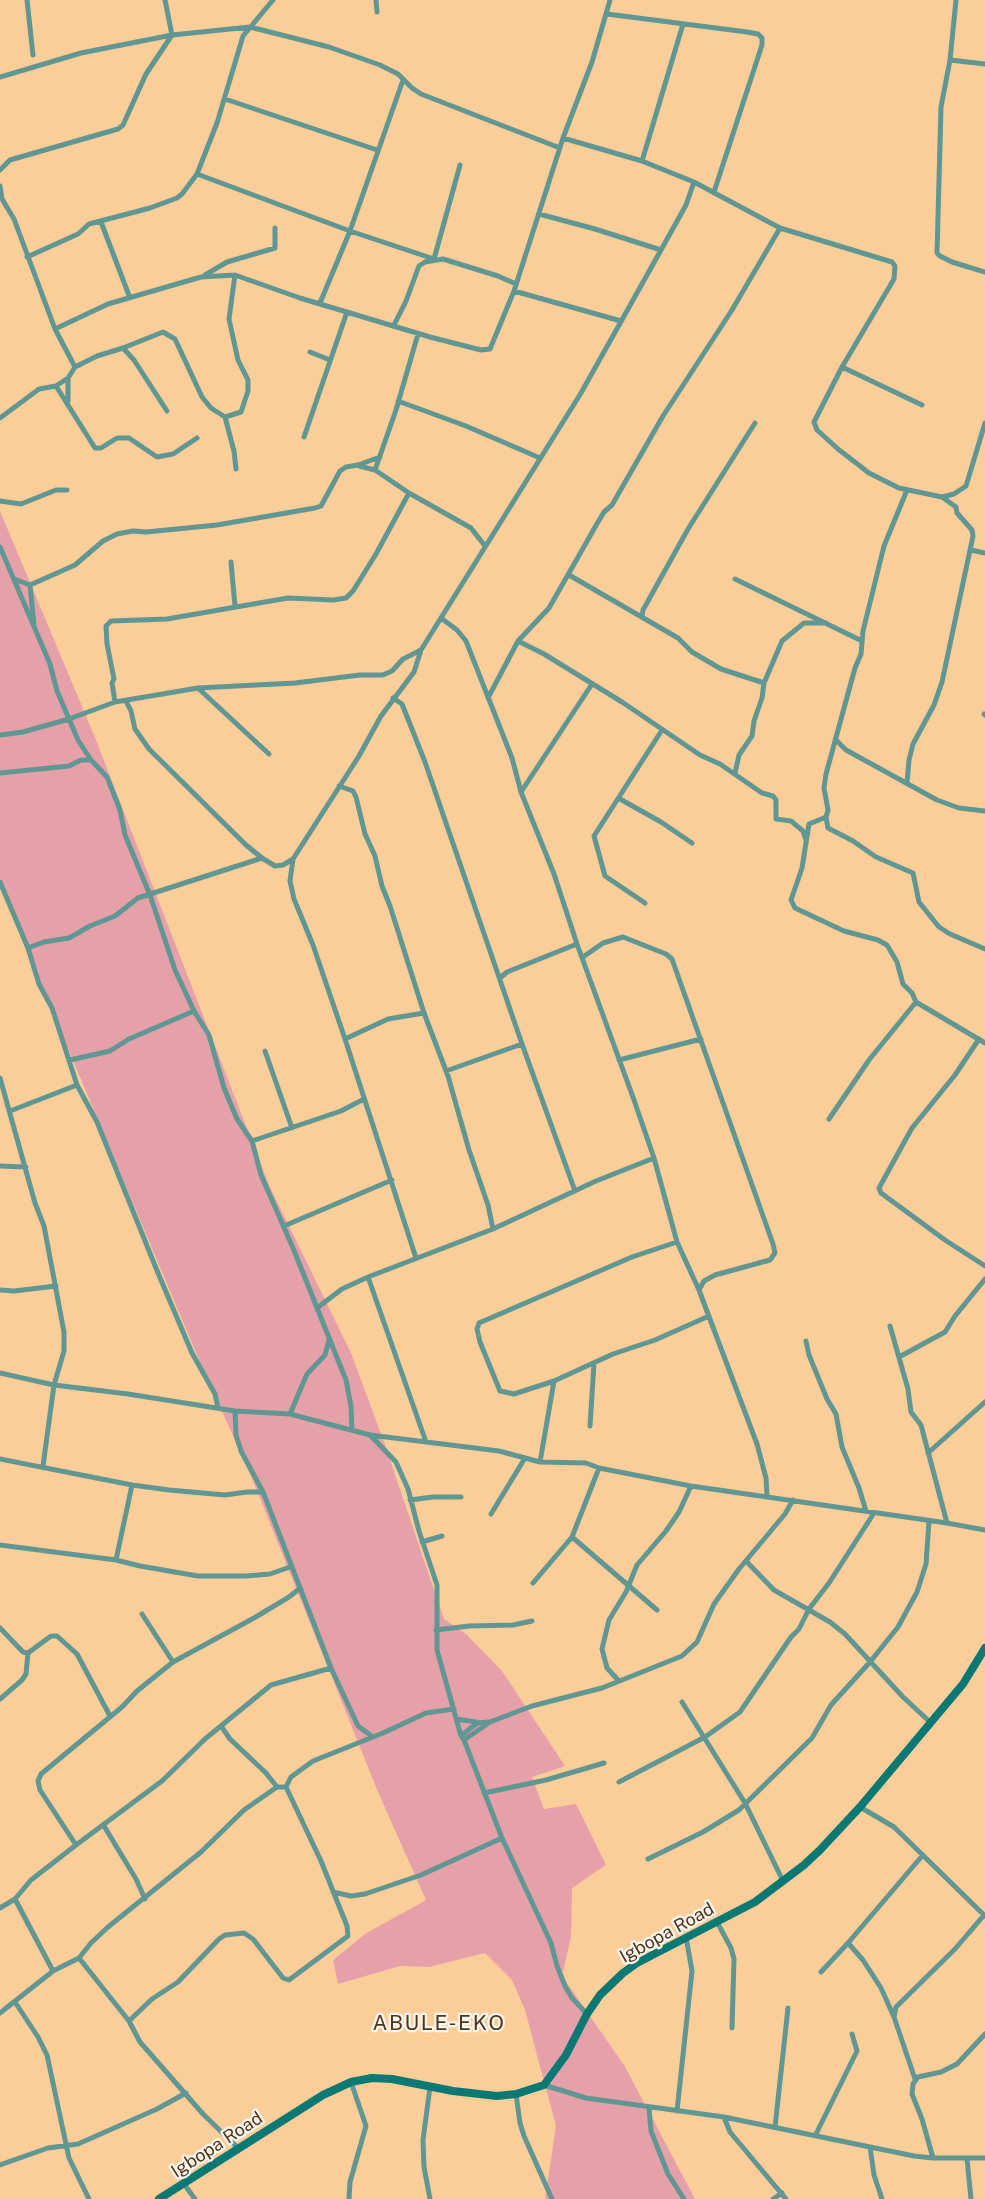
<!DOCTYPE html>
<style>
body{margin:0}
canvas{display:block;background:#facd99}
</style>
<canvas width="985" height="2199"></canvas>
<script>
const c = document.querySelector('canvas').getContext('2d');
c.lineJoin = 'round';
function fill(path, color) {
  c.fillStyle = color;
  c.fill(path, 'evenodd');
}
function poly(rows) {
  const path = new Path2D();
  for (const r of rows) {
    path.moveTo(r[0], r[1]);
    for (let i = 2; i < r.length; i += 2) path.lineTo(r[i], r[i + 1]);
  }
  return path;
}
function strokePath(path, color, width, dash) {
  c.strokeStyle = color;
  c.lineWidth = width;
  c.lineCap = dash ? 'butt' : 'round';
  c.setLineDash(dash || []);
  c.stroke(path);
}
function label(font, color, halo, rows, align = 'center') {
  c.font = font + ' "Public Sans",sans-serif';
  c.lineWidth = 4.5;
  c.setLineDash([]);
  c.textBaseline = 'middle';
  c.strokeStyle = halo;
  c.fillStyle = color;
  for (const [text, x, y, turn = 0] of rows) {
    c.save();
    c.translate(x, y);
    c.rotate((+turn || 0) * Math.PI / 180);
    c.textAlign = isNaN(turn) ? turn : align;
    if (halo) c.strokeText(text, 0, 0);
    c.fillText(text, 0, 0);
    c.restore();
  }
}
const green = poly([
 [0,511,94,735,269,1185,351,1353,384,1442,444,1619,467,1635,502,1671,565,1766,532,1777,544,1809,576,1804,606,1865,572,1888,571,1937,562,1976,624,2065,695,2199,545,2199,556,2126,525,2010,512,1980,485,1953,429,1967,400,1966,338,1984,333,1960,365,1934,426,1900,378,1792,249,1471,202,1367,0,887]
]);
const street = poly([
 [27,0,33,55],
 [376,0,377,12],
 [956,0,950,60,941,107,937,253,940,256,952,262,985,272],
 [607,14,747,32,758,34,762,38,762,45,714,192],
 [950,60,985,64],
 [0,77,81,53,172,35,250,27,329,47,380,65,398,74,412,88,421,94,560,148],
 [225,99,377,150],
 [563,138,642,161,694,182,780,228,892,262,895,266,894,279,842,367,814,422,817,430,838,449,869,473,899,488,942,497,954,494,966,486,985,423],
 [642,161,683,24],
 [0,170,10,160,118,129,123,125,146,74,172,35,165,0],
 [197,174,350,231,434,259,460,165],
 [0,186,2,199,14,219,55,329,75,367],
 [539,214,595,229,661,250],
 [101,222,130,298],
 [27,257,78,234,89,224,150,208,177,198,182,194,197,174,217,123,243,36,273,0],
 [205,275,227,262,275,248,275,228],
 [514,291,621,321],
 [320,303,350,231,403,80],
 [394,325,406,301,419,266,425,262,443,259,498,276,516,284],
 [55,329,108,304,201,277,235,275,300,298,430,337,481,350,490,349,514,291,563,138,592,62,610,0],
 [123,348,134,360,167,411],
 [310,352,330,360],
 [842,367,922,405],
 [56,386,95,448,101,448,117,438,129,438,157,457,173,454,197,438],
 [68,401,68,378],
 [398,401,466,426,540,458],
 [225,417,241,412,248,391,248,380,238,360,229,319,235,275],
 [0,418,39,389,56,386,68,378,75,367,97,356,123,348,163,332,175,339,202,397,211,408,225,417,234,451,236,469],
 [304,437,347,312],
 [359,466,375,470,409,493,471,528,485,546],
 [375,470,396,410,418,334],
 [907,490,884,546,863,631,861,654,855,668,826,774,824,788,828,810,826,817,809,824,802,868,791,900,795,908,844,931,878,940,887,945,897,962,903,984,912,993,916,1002,985,1043],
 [0,501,21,504,56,490,67,490],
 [0,547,50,664,57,691,78,740,91,760,107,777,120,810,125,835,150,895,175,970,194,1011,209,1035,224,1088,237,1119,252,1141,261,1175,293,1248,346,1380,351,1406,352,1430],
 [971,550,985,553],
 [231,562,235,606],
 [569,575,678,638,692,652,721,669,764,683],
 [14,579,30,585],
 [735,579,862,641],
 [642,617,643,610,688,529,755,423],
 [441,618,457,630,466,641,512,758,521,792,554,874,577,944,634,1100,654,1158,677,1242,699,1290,757,1444,766,1478,767,1496],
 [34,624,30,585,75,565,103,541,117,534,133,531,146,532,217,525,315,508,321,506,340,471,346,467,358,465,380,457],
 [518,641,544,654,622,702,700,755,720,764,762,793,773,796,776,800,776,819,791,821,803,831,806,840],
 [198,688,269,754],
 [393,698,402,704,425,762,522,1044,575,1191],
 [488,698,518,641,549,608,598,522,604,512,612,505,663,416,732,310,780,228],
 [126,701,131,711,135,729,149,749,246,845,262,858,275,866,283,865,293,859,359,756,381,716,414,672,421,650,581,393,661,250,686,205,694,182],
 [115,702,112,683,114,679,107,644,106,626,111,621,167,619,288,598,333,600,346,598,353,591,376,554,409,493],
 [984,714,985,715],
 [0,735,23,732,69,719,115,702,198,688,295,683,360,675,383,675,392,671,403,659,421,650],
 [836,740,846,750,937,800,959,808,985,811],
 [0,773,69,766,81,760,91,760],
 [735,773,739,755,752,736,754,721,762,698,764,683,782,641,804,623,826,623],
 [907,783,909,760,913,744,934,705,942,682,973,536,972,530,957,513,956,507,942,497],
 [339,786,353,791,356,797,365,834,375,856,382,886,390,906,424,1013,448,1076,469,1150,488,1205,493,1229],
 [521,792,592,684],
 [620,799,661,822,692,843],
 [826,817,828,828,853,841,876,857,913,873,919,902,939,927,950,934,985,949],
 [293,859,290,881,294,899,313,945,345,1039,416,1258],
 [0,882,28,948,39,984,52,1008,77,1085,97,1122,158,1273,192,1353,215,1394,218,1408],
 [645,903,605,876,594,836,662,730],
 [28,948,44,942,69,938,90,926,115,916,138,898,262,858],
 [583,957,603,943,623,937,666,954,672,959,773,1244,775,1253,770,1260,715,1275,704,1281,699,1290],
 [500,978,507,972,577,944],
 [345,1039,388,1019,424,1013],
 [979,1039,955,1075,912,1128,879,1188,881,1193,945,1240,985,1266],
 [265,1051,292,1128],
 [70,1060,110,1051,129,1039,194,1011],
 [619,1060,701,1039],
 [446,1071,522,1044],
 [0,1078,35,1203,44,1226,64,1332,64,1351,54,1385,43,1466],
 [10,1111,77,1085],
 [829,1119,869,1060,916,1002],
 [252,1141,341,1111,364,1099],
 [0,1166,26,1167],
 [284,1226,392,1180],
 [0,1290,14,1291,56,1286],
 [317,1308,342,1289,368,1277],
 [890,1326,908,1389,911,1412,921,1425,947,1523],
 [806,1341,809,1355,827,1399,836,1414,842,1447,859,1488,866,1511],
 [899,1357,945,1332,955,1316,985,1279],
 [0,1373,54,1385,128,1394,235,1411,290,1414,370,1435,499,1451,540,1462,586,1463,599,1468,691,1486,947,1523,985,1530],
 [554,1381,514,1394,500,1391,480,1342,477,1329,479,1323,632,1257,677,1242],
 [235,1411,236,1435,241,1451,263,1492,331,1668,358,1726,373,1737],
 [290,1414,307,1374,325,1355,329,1340],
 [590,1426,594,1363],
 [370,1435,396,1462,408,1489,419,1531,437,1585,437,1650,461,1736,464,1740,502,1838,551,1943,557,1966,565,1986,572,1998,587,2014],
 [426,1442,368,1277,493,1229,596,1181,654,1158],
 [928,1453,985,1402],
 [0,1459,132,1485,169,1490,225,1495,247,1492,263,1492],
 [540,1462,554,1381,613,1354,655,1340,709,1316],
 [599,1468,572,1537,657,1610],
 [410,1500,433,1497,461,1497],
 [491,1514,525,1458],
 [422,1542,442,1536],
 [0,1545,116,1560,140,1566,198,1576,246,1576,270,1574,290,1567],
 [116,1560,132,1485],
 [746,1561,774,1590,830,1622,845,1634,903,1697,931,1723],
 [533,1583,572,1537],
 [142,1614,173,1662],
 [0,1628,23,1652,28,1653],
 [436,1630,469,1626,513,1625,532,1621],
 [619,1681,607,1668,602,1649,609,1620,626,1592,637,1565,666,1531,679,1512,691,1486],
 [0,1699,22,1680,26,1674,28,1653,51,1636,57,1636,77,1654,110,1716],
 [682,1702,745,1803,783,1881],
 [456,1719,476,1722],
 [221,1726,230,1739,266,1773,277,1787],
 [461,1736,477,1723,489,1722],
 [464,1740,490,1722,532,1706,602,1688,682,1656,697,1642,714,1604,739,1569,785,1514,793,1500],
 [619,1782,705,1737,740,1712,791,1637,799,1629,809,1609,829,1583,874,1513],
 [286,1787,291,1777,313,1761,383,1733,426,1713,454,1709],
 [484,1793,546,1780,604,1763],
 [860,1807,894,1827,985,1916],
 [104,1826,136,1879,145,1899],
 [76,1845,40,1790,38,1781,41,1774,122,1707,137,1691,173,1662,254,1618,289,1597,299,1589],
 [648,1859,703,1832,739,1810,812,1738,831,1705,870,1662,898,1627,917,1592,926,1564,929,1521],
 [333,1892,351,1896,365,1894,421,1875,502,1838],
 [15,1899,53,1971],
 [0,1908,15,1899,31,1880,76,1845,162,1781,205,1739,271,1685,331,1668],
 [717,1922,731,1948,734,1959,732,2028],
 [848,1943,922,1856],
 [79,1958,129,2021,140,2042,203,2114,238,2148],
 [821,1972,848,1943,863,1960,881,1988,894,2017,896,2007,955,1949,984,1915],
 [15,2002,38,2037,47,2055,69,2158,89,2199],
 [0,2013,53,1971,79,1958,91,1943,108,1927,201,1852,244,1810,277,1787,286,1787],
 [894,2017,915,2079],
 [129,2021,152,1999,178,1982,219,1939,225,1935,244,1933,253,1939,283,1978,289,1980,348,1936,347,1926,321,1861,286,1787],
 [544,2085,586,2098,724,2117,914,2156,933,2158,985,2158],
 [516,2094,520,2123,524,2136,552,2199],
 [649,2108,651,2131,668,2174,684,2199],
 [677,2111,692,1971,686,1937],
 [724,2117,730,2132,786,2199],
 [775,2127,788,2008],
 [816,2134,857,2051,852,2034],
 [870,2147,874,2175,882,2199],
 [933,2158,922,2119,912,2094,913,2084,918,2077,941,2072,957,2064,985,2034],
 [967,2159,971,2199],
 [0,2165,48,2148,78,2144,157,2109,186,2093],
 [184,2184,195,2199],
 [349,2199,350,2182,366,2126,351,2082],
 [430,2199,424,2167,423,2140,430,2087],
 [773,2199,782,2193]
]);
const secondary = poly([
 [159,2199,323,2095,351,2082,372,2078,392,2079,453,2091,497,2096,516,2094,544,2085,566,2055,587,2014,600,1995,623,1973,637,1963,755,1902,804,1865,820,1850,860,1807,963,1684,985,1648]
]);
const streetNames = [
 ["Igbopa Road",667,1933,-29],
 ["Igbopa Road",217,2145,-33]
];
const quarterNames = [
 ["ABULE-EKO",439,2024]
];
fill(green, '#e6a0aa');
strokePath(street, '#619793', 5);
strokePath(secondary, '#0a7873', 8);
label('18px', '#4d361a', '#fbf5ef', streetNames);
c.letterSpacing = '1.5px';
label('21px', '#4d361a', '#fbf5ef', quarterNames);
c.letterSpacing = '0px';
</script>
